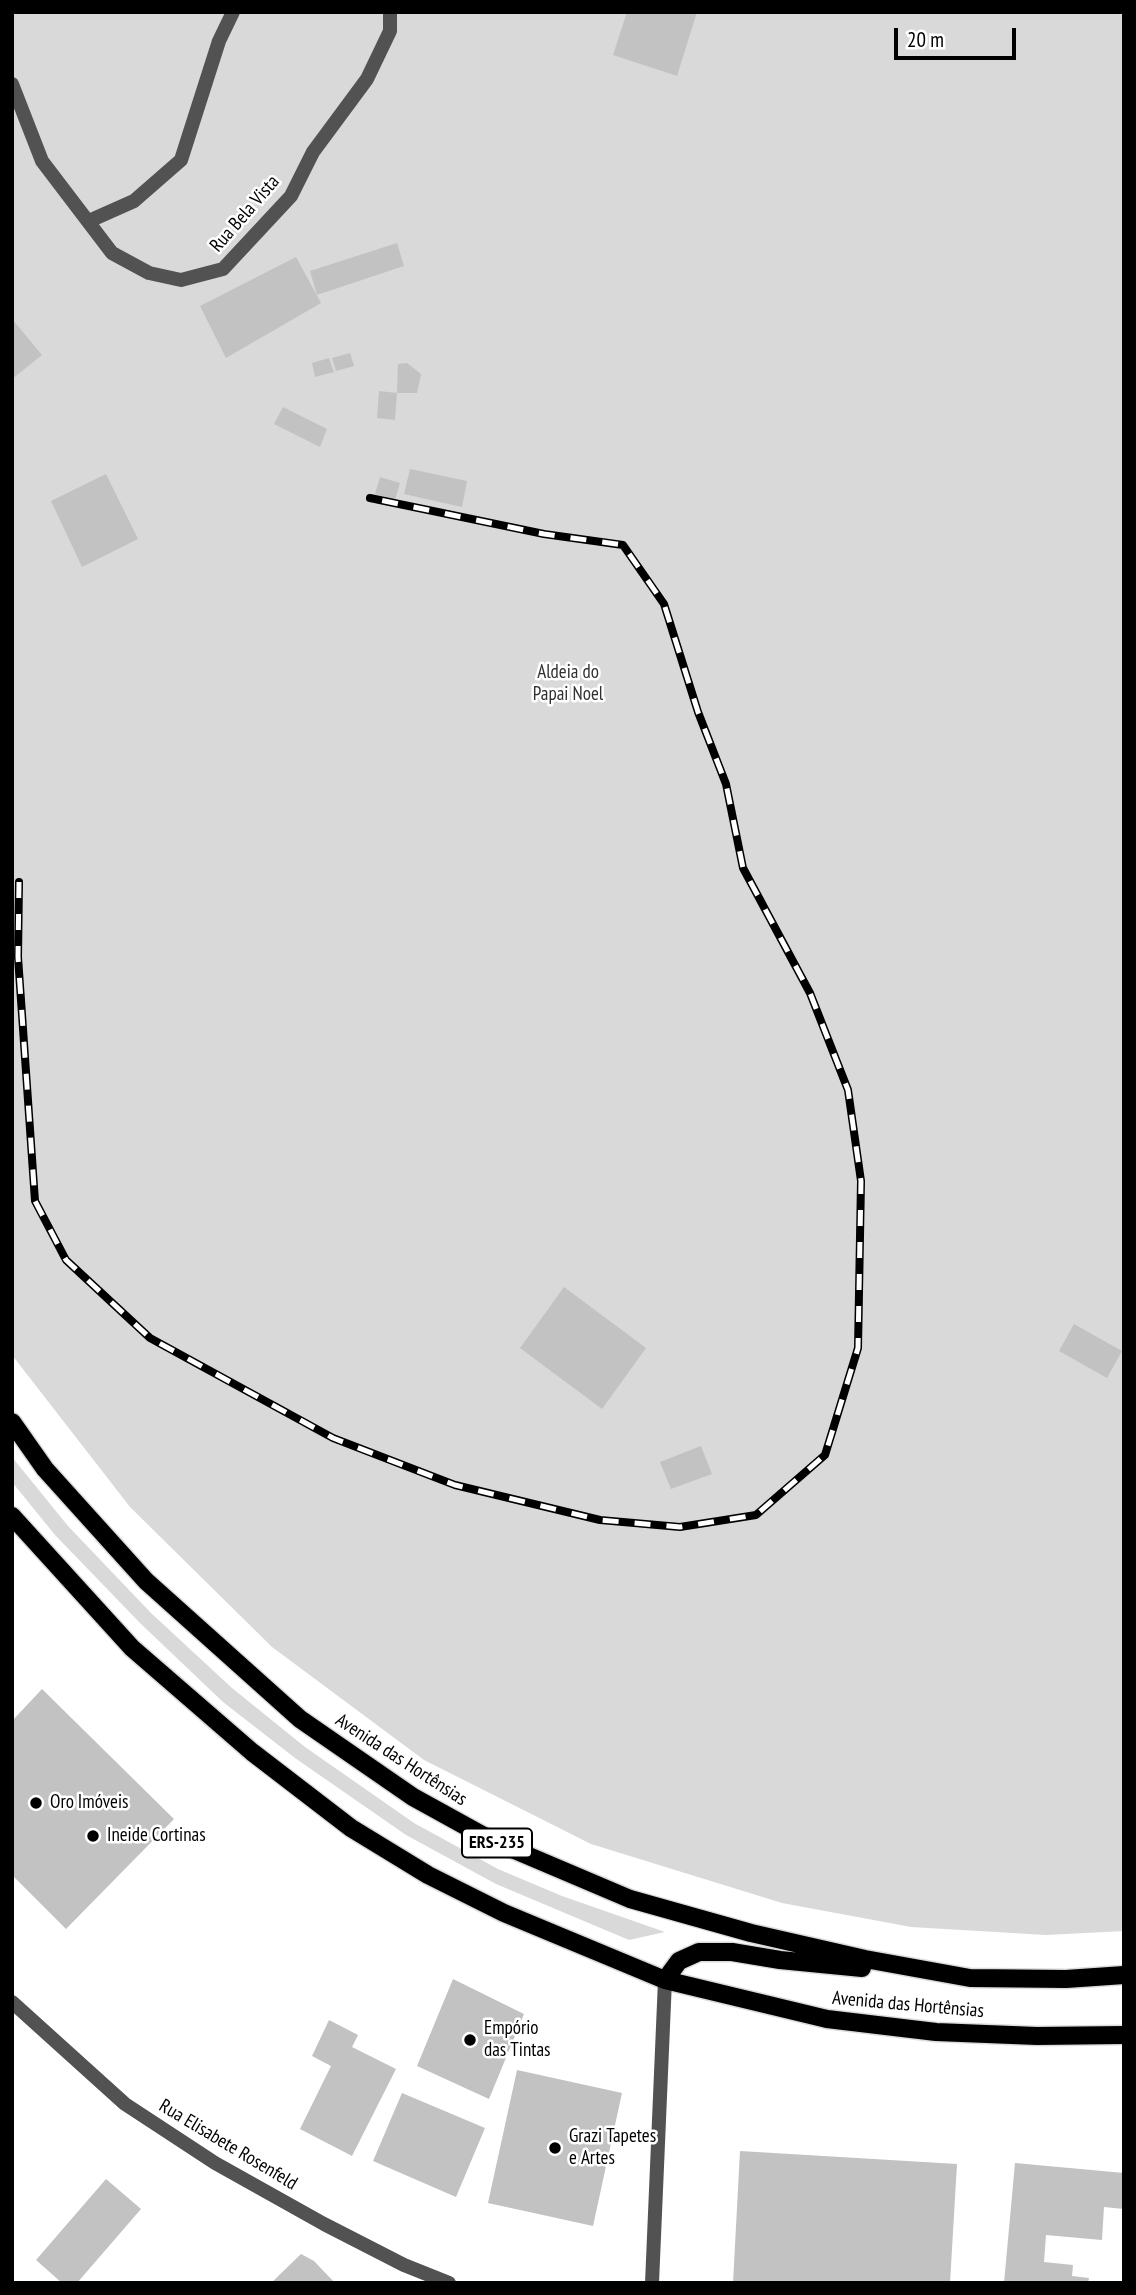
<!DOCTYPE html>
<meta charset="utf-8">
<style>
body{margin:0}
#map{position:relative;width:1136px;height:2295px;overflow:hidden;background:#fff;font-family:"PT Sans Narrow",sans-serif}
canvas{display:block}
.frame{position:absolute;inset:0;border:14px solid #000;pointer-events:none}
.scale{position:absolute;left:894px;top:28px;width:122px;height:32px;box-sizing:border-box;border:4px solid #000;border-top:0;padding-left:9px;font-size:21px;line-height:24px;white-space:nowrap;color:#000;-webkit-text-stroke:5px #fff;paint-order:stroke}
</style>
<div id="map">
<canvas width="1136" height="2295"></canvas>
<div class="frame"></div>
<div class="scale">20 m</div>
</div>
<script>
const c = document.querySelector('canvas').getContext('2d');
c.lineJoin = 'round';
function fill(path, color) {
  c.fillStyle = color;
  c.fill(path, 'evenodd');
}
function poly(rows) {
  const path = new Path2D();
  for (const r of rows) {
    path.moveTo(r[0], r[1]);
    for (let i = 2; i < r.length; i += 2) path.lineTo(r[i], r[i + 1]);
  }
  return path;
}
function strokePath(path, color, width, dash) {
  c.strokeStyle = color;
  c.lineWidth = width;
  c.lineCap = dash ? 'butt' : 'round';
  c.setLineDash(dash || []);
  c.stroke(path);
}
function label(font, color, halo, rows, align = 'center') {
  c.font = font + ' "PT Sans Narrow",sans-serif';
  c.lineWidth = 5;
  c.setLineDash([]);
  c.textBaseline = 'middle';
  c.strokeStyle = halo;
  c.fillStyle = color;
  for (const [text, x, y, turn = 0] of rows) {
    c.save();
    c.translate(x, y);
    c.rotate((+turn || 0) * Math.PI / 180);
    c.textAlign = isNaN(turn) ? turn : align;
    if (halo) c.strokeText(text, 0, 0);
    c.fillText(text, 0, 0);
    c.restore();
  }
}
const green = poly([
 [12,12,1124,12,1124,1931,1046,1935,911,1927,782,1903,591,1844,424,1760,272,1647,130,1507,12,1355],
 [12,1457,68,1526,151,1613,232,1688,305,1747,414,1823,498,1869,562,1896,665,1932,629,1940,496,1884,406,1835,295,1758,223,1702,140,1623,55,1535,12,1482]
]);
const building = poly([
 [627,12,697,12,677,76,613,55],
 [397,243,404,266,317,295,310,271],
 [296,257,321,303,226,358,200,306],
 [12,319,42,355,12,379],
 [350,353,354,366,336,371,332,358],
 [329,358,334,372,315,377,312,363],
 [407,363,421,374,417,393,397,393,398,364],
 [379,391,397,393,395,420,377,418],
 [283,407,327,429,320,447,274,424],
 [410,469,467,481,462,507,404,494],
 [106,474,138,539,82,567,51,501],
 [380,477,400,483,395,500,375,494],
 [564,1287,646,1348,602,1409,520,1348],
 [1074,1324,1122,1351,1107,1378,1059,1351],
 [701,1446,712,1474,671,1489,660,1462],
 [42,1689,174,1819,66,1929,12,1875,12,1721],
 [453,1979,524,2014,489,2099,417,2066],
 [329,2020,358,2035,352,2047,396,2069,352,2156,300,2129,331,2066,312,2056],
 [517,2070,622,2093,593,2226,488,2203],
 [402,2093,485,2128,456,2197,373,2161],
 [740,2151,957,2164,950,2283,733,2283],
 [1015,2163,1124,2173,1124,2209,1104,2207,1102,2240,1046,2235,1044,2262,1073,2265,1072,2276,1089,2278,1088,2283,1004,2283],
 [106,2179,141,2209,77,2283,62,2283,36,2260],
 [301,2254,314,2261,335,2283,271,2283]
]);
const street = poly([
 [12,84,42,161,112,253,149,273,181,280,223,269,291,196,313,152,367,79,390,31,390,12],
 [89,221,134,201,181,160,219,41,233,12],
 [12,2002,125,2104,215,2163,324,2224,404,2265,449,2283],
 [652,2283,665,1980]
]);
const primary = poly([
 [12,1422,45,1469,146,1581,300,1719,413,1797,491,1840,630,1899,751,1933,865,1959,970,1978,1066,1979,1124,1975],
 [12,1516,132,1648,252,1752,351,1828,428,1875,504,1913,665,1980,827,2019,936,2032,1037,2036,1124,2035],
 [665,1980,679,1961,699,1952,732,1952,780,1960,862,1968]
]);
const rail = poly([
 [19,882,18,957,35,1201,66,1260,150,1338,333,1438,455,1485,600,1520,680,1527,756,1515,825,1455,858,1348,861,1181,848,1090,810,993,743,868,726,784,698,712,664,604,623,545,544,534,370,498]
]);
const markers = [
 [36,1803,7,"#000"],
 [93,1836,7,"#000"],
 [470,2040,7,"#000"],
 [555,2148,7,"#000"]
];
const shields = [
 [497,1843,70]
];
const shieldNames = [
 ["ERS-235",497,1843]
];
const streetNames = [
 ["Rua Bela Vista",245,214,-49],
 ["Avenida das Hortênsias",401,1760,33],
 ["Avenida das Hortênsias",908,2005,5],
 ["Rua Elisabete Rosenfeld",228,2145,31]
];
const parkNames = [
 ["Aldeia do",568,673],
 ["Papai Noel",568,695]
];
const poiNames = [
 ["Oro Imóveis",50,1803],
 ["Ineide Cortinas",107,1836],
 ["Empório",484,2029],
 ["das Tintas",484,2051],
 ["Grazi Tapetes",569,2137],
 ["e Artes",569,2159]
];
fill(green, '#d9d9d9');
fill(building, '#c2c2c2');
strokePath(primary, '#dbdbdb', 21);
strokePath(street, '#525252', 14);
strokePath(primary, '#000', 18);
strokePath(rail, '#000', 8);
strokePath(rail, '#fff', 5, [16]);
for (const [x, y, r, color] of markers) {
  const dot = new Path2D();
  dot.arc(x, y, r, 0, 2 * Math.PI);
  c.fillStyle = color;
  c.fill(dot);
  strokePath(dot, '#fff', 2.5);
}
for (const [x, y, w] of shields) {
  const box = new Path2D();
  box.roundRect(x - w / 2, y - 14.5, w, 29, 5);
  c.fillStyle = '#fff';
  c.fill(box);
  strokePath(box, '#000', 2);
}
label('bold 18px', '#000', null, shieldNames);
label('19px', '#000', '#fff', streetNames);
label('19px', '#303030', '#fff', parkNames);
label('19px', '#000', '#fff', poiNames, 'left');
</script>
